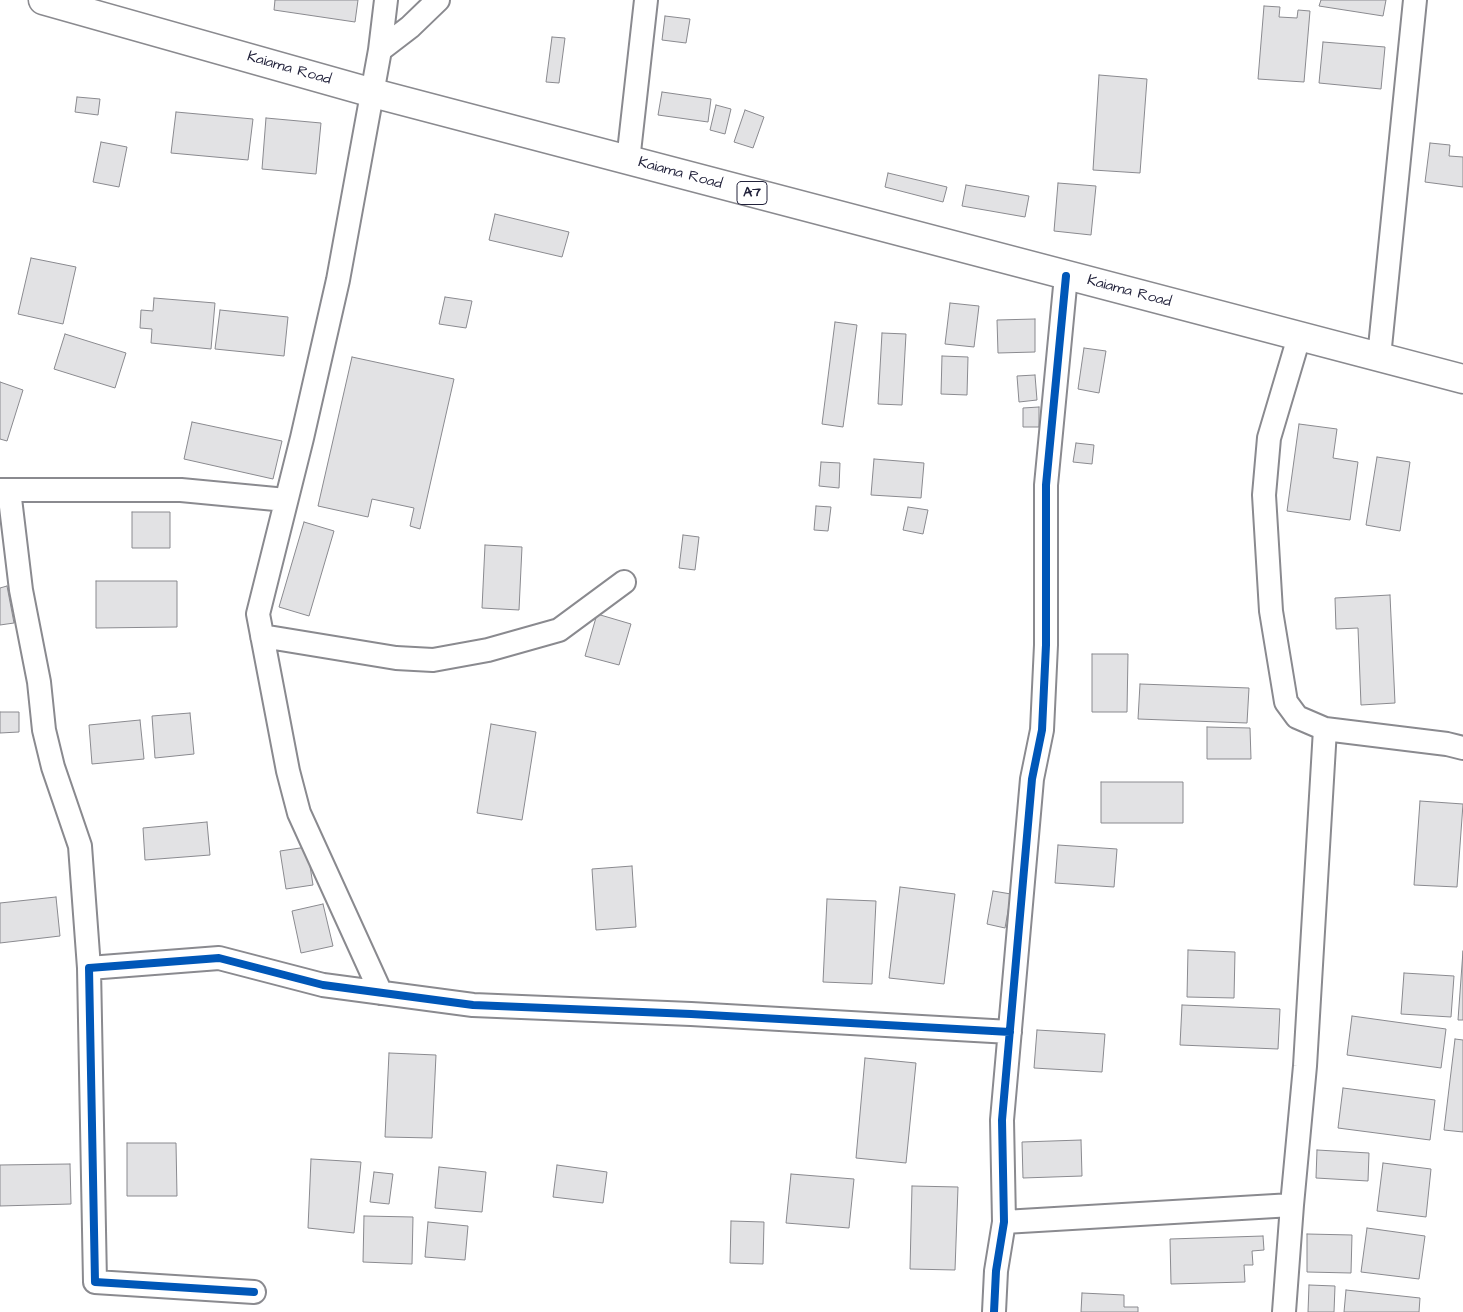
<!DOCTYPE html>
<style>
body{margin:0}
canvas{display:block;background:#fff}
</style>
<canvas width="1463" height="1312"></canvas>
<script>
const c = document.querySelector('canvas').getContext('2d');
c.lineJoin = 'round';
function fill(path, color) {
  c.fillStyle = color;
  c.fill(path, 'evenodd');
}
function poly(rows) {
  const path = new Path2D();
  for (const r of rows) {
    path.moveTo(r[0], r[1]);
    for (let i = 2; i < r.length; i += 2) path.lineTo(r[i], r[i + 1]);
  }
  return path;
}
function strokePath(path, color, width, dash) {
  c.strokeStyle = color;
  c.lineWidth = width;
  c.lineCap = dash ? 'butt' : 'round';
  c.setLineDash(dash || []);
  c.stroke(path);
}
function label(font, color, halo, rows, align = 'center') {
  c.font = font + ' "Architects Daughter",sans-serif';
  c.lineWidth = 5;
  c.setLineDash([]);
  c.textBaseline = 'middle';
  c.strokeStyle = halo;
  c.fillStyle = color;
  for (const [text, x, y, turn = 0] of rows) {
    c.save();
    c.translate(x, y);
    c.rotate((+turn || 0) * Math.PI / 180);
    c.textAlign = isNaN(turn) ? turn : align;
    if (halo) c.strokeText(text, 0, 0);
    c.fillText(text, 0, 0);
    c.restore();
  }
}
const building = poly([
 [275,0,358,0,355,22,274,10,275,0],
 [1321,0,1386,0,1383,16,1319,6,1321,0],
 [1264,6,1280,7,1279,17,1297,18,1298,10,1310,11,1304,82,1258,79,1264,6],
 [665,16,690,19,686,43,662,40,665,16],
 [552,37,565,38,559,83,546,82,552,37],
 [1323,42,1385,47,1381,89,1319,83,1323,42],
 [1099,75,1147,79,1140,173,1093,170,1099,75],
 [662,92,711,99,708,122,658,115,662,92],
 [77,97,100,99,98,115,75,112,77,97],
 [716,105,731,109,725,134,710,130,716,105],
 [745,110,764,117,753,148,734,142,745,110],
 [176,112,253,119,248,160,171,153,176,112],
 [266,118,321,123,316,174,262,169,266,118],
 [101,142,127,147,119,187,93,182,101,142],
 [1430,143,1450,145,1449,156,1463,157,1463,187,1425,182,1430,143],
 [888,173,947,187,943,202,885,187,888,173],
 [1058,183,1096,186,1091,235,1054,231,1058,183],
 [966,185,1029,196,1025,217,962,206,966,185],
 [495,214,569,232,562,257,489,240,495,214],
 [31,258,76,267,63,324,18,314,31,258],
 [445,297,472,301,466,328,439,324,445,297],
 [154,298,215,303,211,349,151,343,152,329,140,328,141,310,153,311,154,298],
 [950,303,979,306,974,347,945,344,950,303],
 [220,310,288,317,284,356,215,349,220,310],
 [1035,319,1035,352,998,353,997,320,1035,319],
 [835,322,857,325,843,427,822,424,835,322],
 [882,333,906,334,902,405,878,404,882,333],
 [65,334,126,353,115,388,54,369,65,334],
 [1084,348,1106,351,1099,393,1078,389,1084,348],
 [942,356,968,357,967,395,941,394,942,356],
 [352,357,454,379,420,529,410,526,414,508,372,499,368,517,318,506,352,357],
 [1035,375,1037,400,1019,402,1017,376,1035,375],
 [0,382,23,390,7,441,0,439,0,382],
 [1039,407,1039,427,1023,427,1023,408,1039,407],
 [192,422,282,441,273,479,184,459,192,422],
 [1299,424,1337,429,1333,458,1358,462,1350,520,1287,511,1299,424],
 [1076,443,1094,445,1092,464,1073,462,1076,443],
 [1377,457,1410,462,1400,531,1366,525,1377,457],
 [874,459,924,463,921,498,871,495,874,459],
 [821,462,840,463,839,488,819,486,821,462],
 [816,506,831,507,828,531,814,530,816,506],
 [908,507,928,510,923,534,903,530,908,507],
 [132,512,170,512,170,548,132,548,132,512],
 [304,522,334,531,309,616,279,607,304,522],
 [683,535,699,537,695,570,679,568,683,535],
 [485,545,522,547,519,610,482,608,485,545],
 [96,581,177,581,177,627,96,628,96,581],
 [7,586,14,623,0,625,0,588,7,586],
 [1390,595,1395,703,1361,705,1358,628,1336,629,1335,598,1390,595],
 [597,614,631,624,619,665,585,656,597,614],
 [1092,654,1128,654,1127,712,1092,712,1092,654],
 [1140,684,1249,688,1247,723,1138,719,1140,684],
 [0,712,19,712,19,732,0,733,0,712],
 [190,713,194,754,155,758,152,716,190,713],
 [140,720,144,759,92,764,89,725,140,720],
 [491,724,536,732,522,820,477,813,491,724],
 [1207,727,1250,728,1251,759,1207,759,1207,727],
 [1101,782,1183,782,1183,823,1101,823,1101,782],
 [1420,801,1463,804,1457,887,1414,885,1420,801],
 [207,822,210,855,145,860,143,828,207,822],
 [1058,845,1117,849,1114,887,1055,883,1058,845],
 [307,847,313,885,286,889,280,851,307,847],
 [632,866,636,927,596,930,592,869,632,866],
 [900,887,955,894,944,984,889,978,900,887],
 [993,891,1011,894,1005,928,987,924,993,891],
 [56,897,60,936,0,943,0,903,56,897],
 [827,899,876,901,872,984,823,982,827,899],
 [323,904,333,946,301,953,292,911,323,904],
 [1188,950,1235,952,1234,998,1187,997,1188,950],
 [1463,951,1463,1020,1458,1020,1463,951],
 [1404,973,1454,976,1451,1017,1401,1014,1404,973],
 [1182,1005,1280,1009,1278,1049,1180,1045,1182,1005],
 [1352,1016,1446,1029,1441,1068,1347,1055,1352,1016],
 [1037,1030,1105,1034,1102,1072,1034,1068,1037,1030],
 [1455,1039,1463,1040,1463,1132,1444,1130,1455,1039],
 [389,1053,436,1055,432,1138,385,1137,389,1053],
 [865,1058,916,1063,906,1163,856,1158,865,1058],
 [1343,1088,1435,1100,1430,1140,1338,1128,1343,1088],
 [1081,1140,1082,1176,1023,1178,1022,1142,1081,1140],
 [127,1143,176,1143,177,1196,127,1196,127,1143],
 [1317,1150,1369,1153,1368,1181,1316,1178,1317,1150],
 [311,1159,361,1162,354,1233,308,1228,311,1159],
 [1383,1163,1431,1169,1426,1217,1377,1211,1383,1163],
 [70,1164,71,1204,0,1206,0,1165,70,1164],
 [557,1165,607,1172,603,1203,553,1197,557,1165],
 [439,1167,486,1172,482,1212,435,1208,439,1167],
 [374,1172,393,1174,389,1204,370,1202,374,1172],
 [791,1174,854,1179,849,1228,786,1223,791,1174],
 [912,1186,958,1187,955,1270,910,1269,912,1186],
 [364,1216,413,1217,412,1264,363,1262,364,1216],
 [731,1221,764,1222,763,1264,730,1263,731,1221],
 [428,1222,468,1226,465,1260,425,1257,428,1222],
 [1367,1228,1425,1236,1419,1279,1361,1272,1367,1228],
 [1307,1234,1352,1235,1351,1273,1307,1272,1307,1234],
 [1263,1236,1264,1250,1252,1251,1253,1265,1244,1265,1245,1282,1171,1284,1170,1239,1263,1236],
 [1309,1285,1335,1286,1334,1312,1308,1312,1309,1285],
 [1346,1290,1420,1298,1419,1312,1344,1312,1346,1290],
 [1082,1293,1124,1295,1124,1307,1138,1307,1138,1312,1081,1312,1082,1293]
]);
const minor = poly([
 [380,50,410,27,438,0],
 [628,161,646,0],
 [1299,337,1269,438,1264,495,1271,611,1286,702,1297,717,1325,729,1447,744,1463,748],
 [1379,357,1415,0],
 [0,490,181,490,286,500],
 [9,490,21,590,39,682,44,730,53,767,80,846,89,968],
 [262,636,396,658,433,660,488,650,559,630,624,582],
 [381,993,299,813,288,771,258,614,302,438,338,280,380,50,386,0],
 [1004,1222,1292,1205,1305,1066,1325,729],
 [254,1292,95,1282,89,968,219,958,323,985,473,1005,691,1014,1010,1032],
 [994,1312,996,1271,1004,1222,1002,1120,1032,779,1042,730,1046,645,1046,485,1066,276],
 [1284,1312,1292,1205]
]);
const trunk = poly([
 [43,0,373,93,1463,379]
]);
const cycleway = poly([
 [254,1292,95,1282,89,968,219,958,323,985,473,1005,691,1014,1010,1032],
 [994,1312,996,1271,1004,1222,1002,1120,1032,779,1042,730,1046,645,1046,485,1066,276]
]);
const shields = [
 [752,193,30]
];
const shieldNames = [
 ["A7",752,193]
];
const streetNames = [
 ["Kaiama Road",289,69,16],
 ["Kaiama Road",680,174,15],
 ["Kaiama Road",1129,292,15]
];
fill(building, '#e2e2e4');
strokePath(building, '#8a8a8f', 1);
strokePath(minor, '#8a8a8f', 26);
strokePath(trunk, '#8a8a8f', 31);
strokePath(minor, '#fff', 22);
strokePath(trunk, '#fff', 28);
strokePath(cycleway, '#0057b8', 8);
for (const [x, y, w] of shields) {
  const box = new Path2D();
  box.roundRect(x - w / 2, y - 11.5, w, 23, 4);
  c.fillStyle = '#fff';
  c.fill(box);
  strokePath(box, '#22223b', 1);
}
label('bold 14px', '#22223b', null, shieldNames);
label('15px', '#22223b', '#fff', streetNames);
</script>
